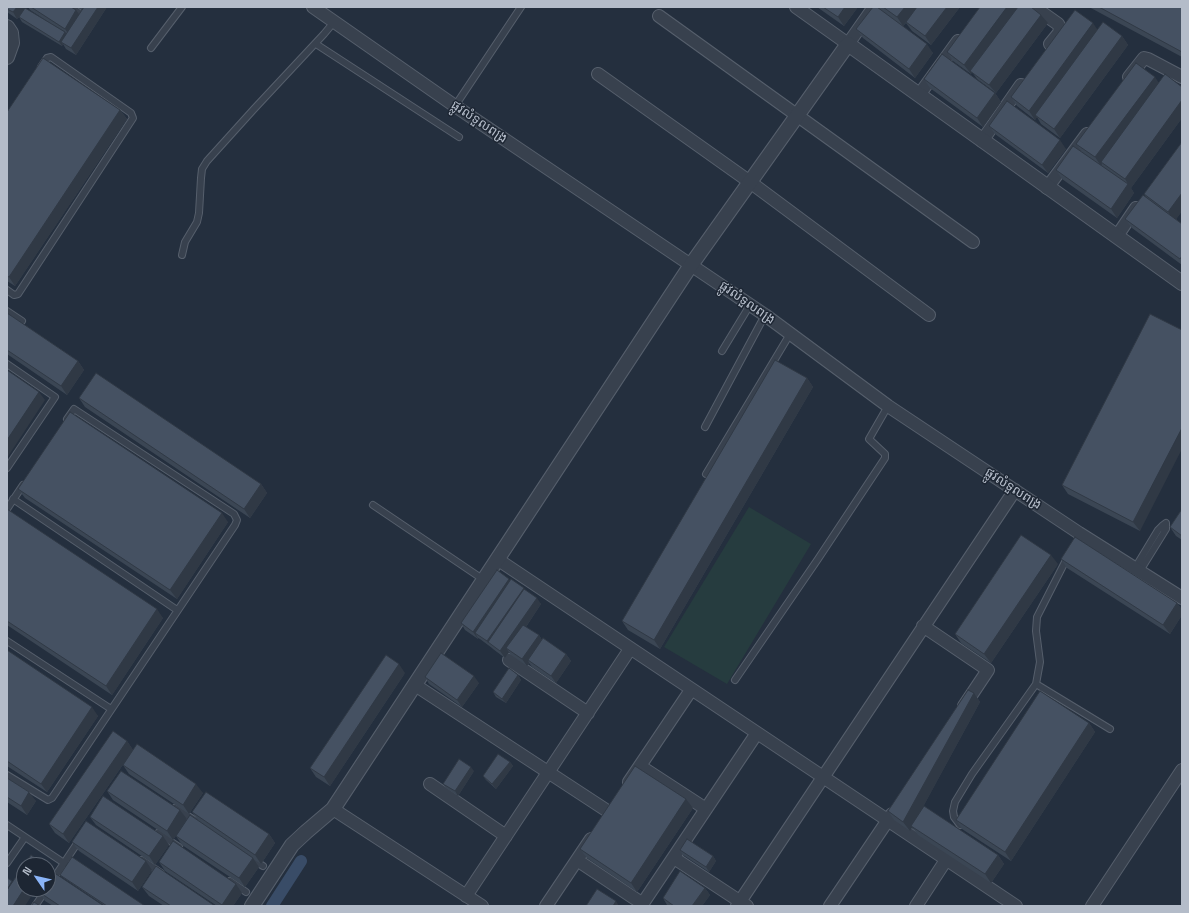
<!DOCTYPE html>
<meta charset="utf-8">
<style>
body{margin:0}
#map{position:relative;width:1189px;height:913px;overflow:hidden;background:#242f3e;font-family:"Space Grotesk",sans-serif}
canvas{display:block}
.frame{position:absolute;inset:0;border:8px solid #b4bcc9;pointer-events:none}
.north{position:absolute;left:16px;top:857px;width:40px;height:40px;box-sizing:border-box;background:#1d2633;border:1px solid #59626f;border-radius:50%;rotate:304deg;font-size:11px;font-weight:700;line-height:16px;text-align:center;color:#b4bcc9}
.north::after{content:'';display:block;margin:auto;width:14px;height:18px;background:#8ab4f8;clip-path:polygon(50% 0,100% 100%,50% 72%,0 100%)}
</style>
<div id="map">
<canvas width="1189" height="913"></canvas>
<div class="frame"></div>
<div class="north">N</div>
</div>
<script>
const c = document.querySelector('canvas').getContext('2d');
c.lineJoin = 'round';
function fill(path, color) {
  c.fillStyle = color;
  c.fill(path, 'evenodd');
}
function poly(rows) {
  const path = new Path2D();
  for (const r of rows) {
    path.moveTo(r[0], r[1]);
    for (let i = 2; i < r.length; i += 2) path.lineTo(r[i], r[i + 1]);
  }
  return path;
}
function strokePath(path, color, width, dash) {
  c.strokeStyle = color;
  c.lineWidth = width;
  c.lineCap = dash ? 'butt' : 'round';
  c.setLineDash(dash || []);
  c.stroke(path);
}
function label(font, color, halo, rows, align = 'center') {
  c.font = font + ' "Space Grotesk","Noto Sans Khmer",sans-serif';
  c.lineWidth = 3;
  c.setLineDash([]);
  c.textBaseline = 'middle';
  c.strokeStyle = halo;
  c.fillStyle = color;
  for (const [text, x, y, turn = 0] of rows) {
    c.save();
    c.translate(x, y);
    c.rotate((+turn || 0) * Math.PI / 180);
    c.textAlign = isNaN(turn) ? turn : align;
    if (halo) c.strokeText(text, 0, 0);
    c.fillText(text, 0, 0);
    c.restore();
  }
}
const green = poly([
 [749,507,811,544,727,684,664,647]
]);
const canal = poly([
 [272,906,301,861]
]);
const service = poly([
 [71,7,82,15],
 [316,44,459,137],
 [151,48,182,7],
 [455,106,521,7],
 [182,255,185,242,197,222,199,213,201,178,202,169,207,161,254,109,324,34,334,22],
 [7,290,14,295,18,294,133,118,131,113,51,57,47,58,41,67],
 [7,311,22,321],
 [722,351,750,305],
 [7,364,55,397,7,468],
 [705,427,765,315],
 [706,474,790,334],
 [13,499,177,610],
 [373,505,484,580],
 [7,509,23,485],
 [1135,568,1158,530,1162,526,1166,523,1166,529,1140,571],
 [7,641,111,709],
 [735,680,818,559,885,458,885,454,869,439,888,406],
 [1036,684,1110,729],
 [7,775,48,800,52,798,235,525,237,520,234,514,74,409,67,419],
 [175,808,196,821],
 [7,825,67,865],
 [960,825,954,817,953,811,955,802,972,774,1036,684,1040,662,1036,631,1037,617,1068,556],
 [158,833,179,847],
 [250,858,263,866],
 [142,860,161,873],
 [7,863,25,837],
 [230,881,246,892],
 [48,887,80,839],
 [35,906,46,890]
]);
const minor = poly([
 [313,7,455,106,765,315,888,406,1079,533,1182,598],
 [796,7,848,44,874,7],
 [1034,7,1058,24,1060,28,1059,33,1050,44],
 [659,16,973,242],
 [598,74,750,182,929,315],
 [1129,77,1144,58,1148,59,1182,77],
 [919,95,958,41],
 [982,141,1021,85],
 [1047,188,1087,134],
 [1117,236,1136,208],
 [497,559,1016,906],
 [923,626,988,670,964,706],
 [509,660,588,713],
 [415,685,609,812],
 [640,766,706,809],
 [629,782,691,690],
 [430,784,506,836],
 [333,809,482,906],
 [674,858,747,906],
 [577,860,643,904],
 [466,896,630,649],
 [546,906,591,839],
 [641,906,757,733],
 [737,906,1015,490],
 [830,906,892,814],
 [916,906,946,860],
 [1092,906,1182,770]
]);
const tertiary = poly([
 [7,27,11,33,12,43,7,57],
 [252,906,292,845,306,832,333,809,691,265,848,44,1182,283]
]);
const wall = poly([
 [7,7,25,8,65,32,66,34,67,34,30,10,28,7,71,7,79,15,82,10,77,7,107,7,76,55,66,49,63,44,62,46,22,22,19,17,17,19,7,12],
 [817,7,858,7,844,26],
 [879,7,960,7,931,45,912,31,906,23,903,26,933,53,915,78,863,38,856,29,881,10],
 [1089,7,1182,7,1182,57],
 [1048,23,996,93,977,79,972,72,971,74,953,61,947,52],
 [1098,30,1122,36,1128,45,1060,138,1041,124,1037,117,1035,120,1017,106,1011,97],
 [924,79,995,93,1001,102,983,127,930,88],
 [1182,87,1182,118,1131,188,1134,193,1117,218,1062,179,1056,170,1082,152,1076,144],
 [120,110,127,119,15,286,7,281,7,112],
 [989,126,1066,149,1048,173,995,134],
 [1182,142,1182,211,1176,219,1182,224,1182,265,1132,228,1125,219,1146,198,1144,194],
 [7,313,78,361,84,370,67,395,7,354],
 [1182,330,1140,531,1068,494,1062,485],
 [807,378,813,387,660,649,628,630,622,621],
 [79,398,261,484,267,493,250,518,85,407],
 [18,489,228,522,177,599,25,498],
 [7,509,163,618,112,695,7,625],
 [1182,509,1182,540,1176,536,1170,527],
 [1061,559,1177,603,1182,610,1182,615,1170,634,1067,568],
 [1058,564,991,663,961,643,955,634],
 [511,580,524,589,541,604,526,627,539,635,542,640,566,654,571,661,556,683,532,667,529,663,527,666,511,655,509,652,505,658,493,649,492,648,480,639,478,638,478,639,465,630,461,623],
 [7,650,98,716,47,792,7,766],
 [405,673,330,786,316,777,310,768],
 [518,675,521,680,506,703,496,697,493,692],
 [425,677,479,683,462,707,429,684],
 [974,693,980,702,919,814,998,855,1004,864,991,883,918,835,912,827,910,831,894,820,888,811],
 [1089,723,1095,732,1011,861,962,829,956,820],
 [127,741,133,750,203,793,189,814,129,774,123,765,131,753,69,843,55,833,49,824],
 [510,762,513,766,496,789,486,780,483,776],
 [474,771,458,796,446,788,443,784],
 [7,778,36,801,27,815,7,802],
 [107,791,180,810,187,819,173,840,113,800],
 [693,808,637,892,587,858,580,849],
 [192,812,269,834,275,843,261,864,253,859,259,867,245,887,182,845,176,836,198,820],
 [90,817,163,836,169,845,155,865,96,825],
 [72,842,152,870,138,891,79,851],
 [680,850,713,856,716,861,709,872,683,855],
 [159,862,236,884,242,893,233,906,217,906,165,871],
 [60,875,145,906,105,906,62,877],
 [142,887,215,906,164,906,149,896],
 [705,888,710,895,702,906,669,906,667,905,663,898],
 [39,892,104,906,53,906,45,901]
]);
const shadedWall = poly([
 [17,7,26,7,17,19,13,12],
 [98,7,107,7,76,55,71,48],
 [845,7,858,7,844,26,838,17],
 [905,7,918,7,903,26,897,17],
 [947,7,960,7,931,45,925,36],
 [1007,7,1020,7,970,71,972,72,971,74,964,65],
 [76,10,81,17,69,35,65,29],
 [1041,15,1048,23,996,93,989,85],
 [1093,23,1099,32,1035,115,1037,117,1035,120,1029,111],
 [65,32,68,37,61,42,63,44,62,46,59,42],
 [1122,36,1128,45,1060,138,1054,129],
 [927,44,933,53,915,78,909,69],
 [1155,77,1161,86,1101,162,1102,164,1101,166,1095,157],
 [995,93,1001,102,983,127,977,118],
 [1182,100,1182,118,1131,188,1134,193,1117,218,1111,209,1128,184,1125,179],
 [120,110,127,119,15,286,9,277],
 [1060,140,1066,149,1048,173,1042,165],
 [1182,193,1182,211,1175,221,1168,212],
 [78,361,84,370,67,395,61,386],
 [807,378,813,387,660,649,654,640],
 [39,392,45,400,7,458,7,440],
 [1182,428,1182,449,1140,531,1133,522],
 [261,484,267,493,250,518,244,509],
 [222,513,228,522,177,599,170,590],
 [1051,555,1058,564,991,663,984,654],
 [509,579,514,585,475,633,478,638,478,639,473,632],
 [524,588,528,595,488,643,487,641],
 [537,598,541,604,510,651,506,648,509,652,505,658,500,651],
 [1177,603,1182,610,1182,615,1170,634,1163,625],
 [157,609,163,618,112,695,106,686],
 [539,635,543,642,528,660,529,663,527,666,522,659],
 [566,654,571,661,556,683,551,676],
 [399,664,405,673,330,786,324,777],
 [518,675,521,680,506,703,502,699],
 [474,676,479,683,462,707,457,700],
 [974,693,980,702,910,831,903,822],
 [92,707,98,716,47,792,41,784],
 [1089,723,1095,732,1011,861,1005,852],
 [127,741,133,750,69,843,63,834],
 [510,762,513,766,496,789,492,784],
 [471,767,474,771,458,796,455,791],
 [196,784,203,793,189,814,183,805],
 [29,792,36,801,27,815,21,806],
 [686,799,693,808,637,892,631,883],
 [180,810,187,819,173,840,167,831],
 [269,834,275,843,261,864,255,855],
 [163,836,169,845,155,865,149,856],
 [998,855,1004,864,991,883,985,874],
 [713,856,716,861,709,872,706,867],
 [253,858,259,867,245,887,239,878],
 [146,861,152,870,138,891,132,882],
 [236,884,242,893,233,906,222,906,222,905],
 [705,888,710,895,702,906,692,906],
 [24,889,36,889,25,906,13,906],
 [616,901,619,906,613,906]
]);
const building = poly([
 [7,7,17,7,13,12,7,9,7,7],
 [31,7,71,7,76,10,65,29,31,7],
 [84,7,98,7,71,48,61,42,84,7],
 [823,7,845,7,838,17,823,7],
 [873,7,877,7,927,44,909,69,856,29,873,7],
 [883,7,905,7,897,17,883,7],
 [917,7,947,7,925,36,906,22,917,7],
 [980,7,1007,7,964,65,947,52,980,7],
 [1018,7,1031,7,1041,15,989,85,970,71,1018,7],
 [1099,7,1182,7,1182,52,1099,7],
 [25,8,65,32,59,42,19,17,25,8],
 [1075,10,1093,23,1029,111,1011,97,1075,10],
 [1103,22,1122,36,1054,129,1035,115,1103,22],
 [942,54,995,93,977,118,924,79,942,54],
 [43,58,120,110,9,277,7,276,7,112,43,58],
 [1136,63,1155,77,1095,157,1076,144,1136,63],
 [1165,74,1182,87,1182,100,1125,179,1101,162,1165,74],
 [1007,101,1060,140,1042,165,989,126,1007,101],
 [1182,142,1182,193,1168,212,1144,194,1182,142],
 [1073,146,1128,184,1111,209,1056,170,1073,146],
 [1143,195,1182,224,1182,256,1180,259,1125,219,1143,195],
 [7,313,78,361,61,386,7,350,7,313],
 [1150,314,1182,330,1182,428,1133,522,1062,485,1150,314],
 [775,360,807,378,654,640,622,621,775,360],
 [7,370,39,392,7,440,7,370],
 [96,373,261,484,244,509,79,398,96,373],
 [70,412,222,513,170,590,18,489,70,412],
 [7,509,157,609,106,686,7,621,7,509],
 [1182,509,1182,536,1170,527,1182,509],
 [1021,535,1051,555,984,654,955,634,1021,535],
 [1075,537,1177,603,1163,625,1061,559,1075,537],
 [497,570,509,579,473,632,461,623,497,570],
 [511,579,524,588,487,641,475,633,511,579],
 [524,589,537,598,500,651,488,642,524,589],
 [523,625,539,635,522,659,506,648,523,625],
 [543,638,566,654,551,676,528,660,543,638],
 [7,650,92,707,41,784,7,761,7,650],
 [441,653,474,676,457,700,425,677,441,653],
 [386,655,399,664,324,777,310,768,386,655],
 [509,668,518,675,502,699,493,692,509,668],
 [968,690,974,693,903,822,888,811,968,690],
 [1040,691,1089,723,1005,852,956,820,1040,691],
 [113,731,127,741,63,834,49,824,113,731],
 [137,744,196,784,183,805,123,765,137,744],
 [498,754,510,762,492,784,483,776,498,754],
 [459,759,471,767,455,791,443,784,459,759],
 [635,766,686,799,631,883,580,849,635,766],
 [121,771,180,810,167,831,107,791,121,771],
 [7,778,29,792,21,806,7,797,7,778],
 [206,792,269,834,255,855,192,812,206,792],
 [103,796,163,836,149,856,90,817,103,796],
 [924,806,998,855,985,874,911,826,924,806],
 [190,815,253,858,239,878,176,836,190,815],
 [86,821,146,861,132,882,72,842,86,821],
 [687,839,713,856,706,867,680,850,687,839],
 [173,841,236,884,222,905,159,862,173,841],
 [31,855,42,863,40,865,24,865,24,889,13,906,7,906,7,890,31,855],
 [72,857,145,906,107,906,60,875,72,857],
 [156,866,215,906,171,906,142,887,156,866],
 [680,871,705,888,692,906,674,906,663,898,680,871],
 [53,872,104,906,60,906,39,892,41,889,48,889,48,879,53,872],
 [7,878,12,881,7,890,7,878],
 [597,889,616,901,613,906,586,906,597,889],
 [34,902,40,906,31,906,34,902]
]);
const streetNames = [
 ["ផ្លូវលំទួលពង្រ",479,122,34],
 ["ផ្លូវលំទួលពង្រ",747,303,35],
 ["ផ្លូវលំទួលពង្រ",1013,489,33]
];
fill(green, '#263c3f');
strokePath(canal, '#394c67', 12);
strokePath(service, '#565f6c', 8);
strokePath(minor, '#565f6c', 14);
strokePath(tertiary, '#565f6c', 16);
strokePath(service, '#38414e', 6);
strokePath(minor, '#38414e', 12);
strokePath(tertiary, '#38414e', 14);
fill(wall, '#3b4654');
fill(shadedWall, '#303945');
fill(building, '#455162');
strokePath(building, '#303945', 1);
label('13px', '#b4bcc9', '#1d2633', streetNames);
</script>
